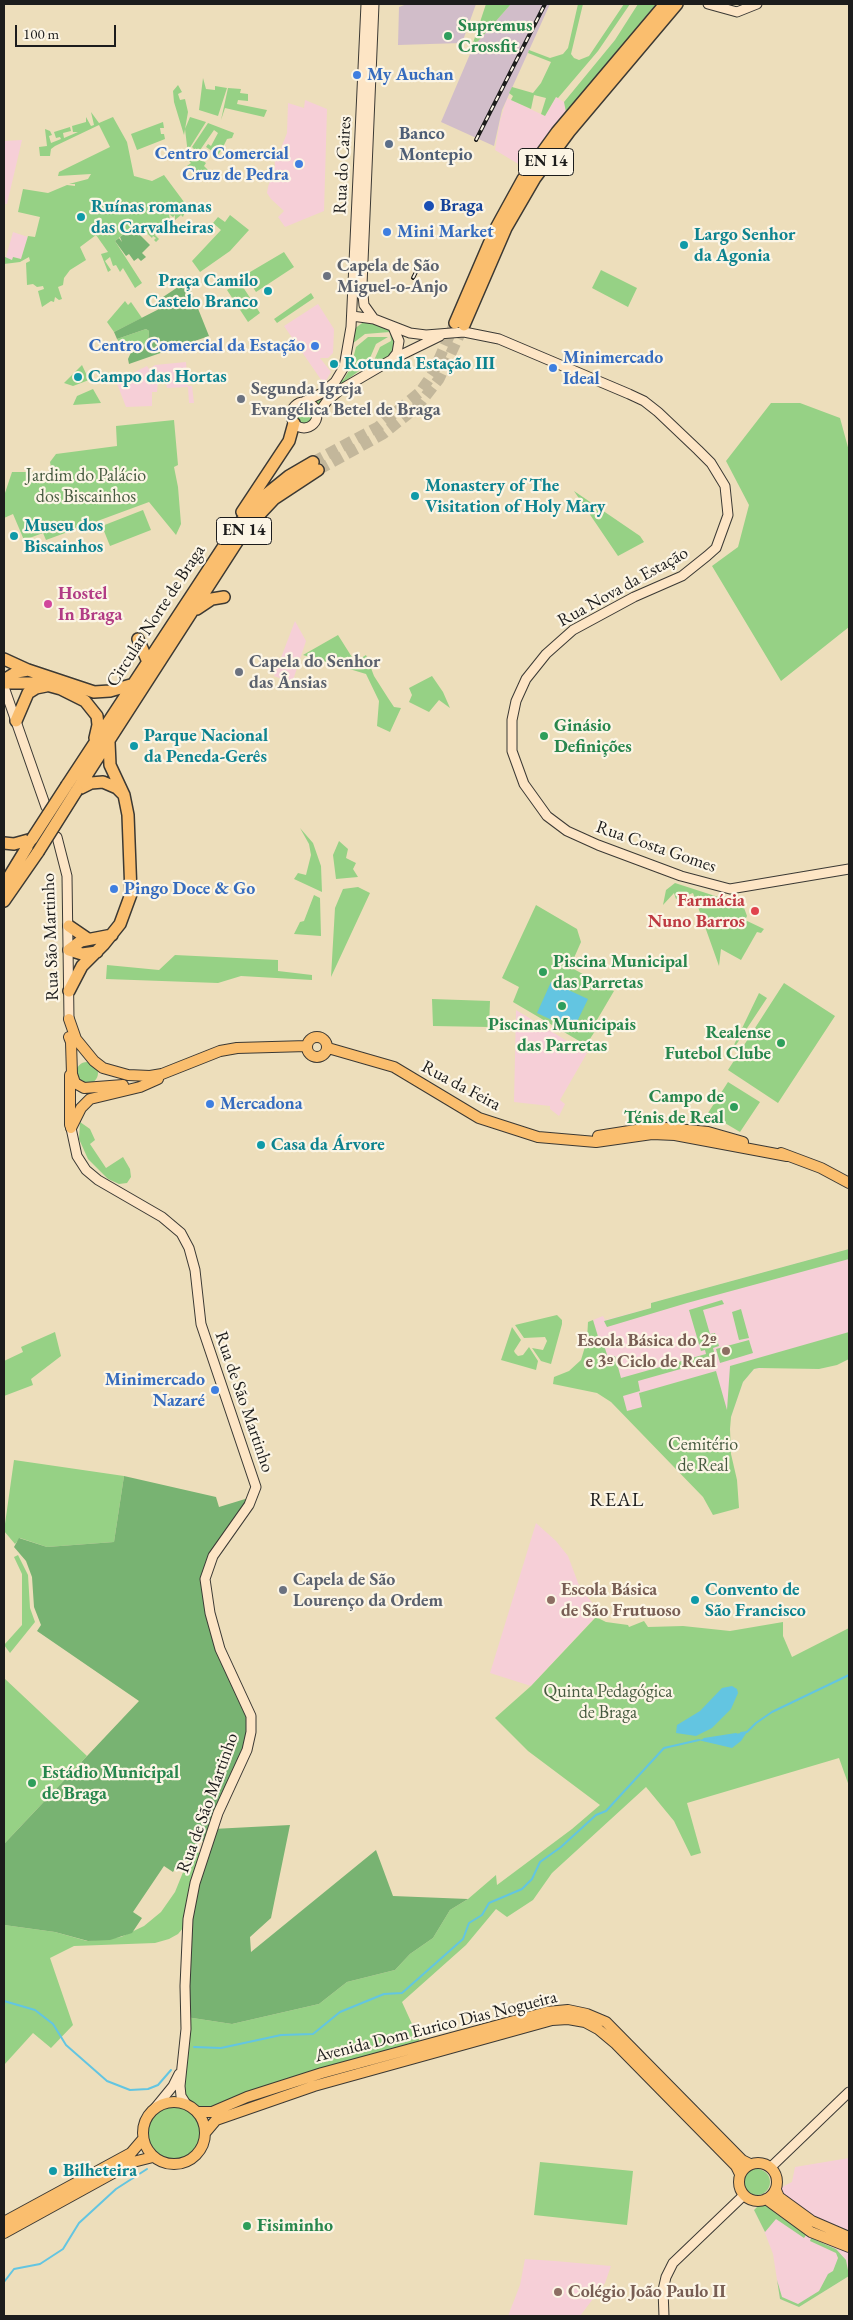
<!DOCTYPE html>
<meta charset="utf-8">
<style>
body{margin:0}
#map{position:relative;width:853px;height:2320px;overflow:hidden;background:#eddebb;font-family:"EB Garamond",serif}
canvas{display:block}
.frame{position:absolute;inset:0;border:5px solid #1c1c1c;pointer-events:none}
.scale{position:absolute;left:15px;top:25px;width:101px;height:22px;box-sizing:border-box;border:2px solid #1c1c1c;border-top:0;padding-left:6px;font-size:15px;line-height:18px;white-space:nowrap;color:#1c1c1c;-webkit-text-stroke:4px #fcf5e5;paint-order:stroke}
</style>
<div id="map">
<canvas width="853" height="2320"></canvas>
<div class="frame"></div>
<div class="scale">100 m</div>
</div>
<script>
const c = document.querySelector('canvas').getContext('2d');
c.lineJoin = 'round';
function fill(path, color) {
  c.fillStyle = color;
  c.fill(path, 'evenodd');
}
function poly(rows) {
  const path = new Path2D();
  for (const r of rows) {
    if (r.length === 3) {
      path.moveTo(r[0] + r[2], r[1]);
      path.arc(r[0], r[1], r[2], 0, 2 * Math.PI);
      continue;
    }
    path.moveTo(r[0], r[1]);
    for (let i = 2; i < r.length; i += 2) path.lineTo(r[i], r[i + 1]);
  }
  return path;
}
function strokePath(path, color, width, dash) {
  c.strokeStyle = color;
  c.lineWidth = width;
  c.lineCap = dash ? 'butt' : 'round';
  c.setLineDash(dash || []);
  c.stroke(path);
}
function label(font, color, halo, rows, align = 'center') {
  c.font = font + ' "EB Garamond",serif';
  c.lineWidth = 4.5;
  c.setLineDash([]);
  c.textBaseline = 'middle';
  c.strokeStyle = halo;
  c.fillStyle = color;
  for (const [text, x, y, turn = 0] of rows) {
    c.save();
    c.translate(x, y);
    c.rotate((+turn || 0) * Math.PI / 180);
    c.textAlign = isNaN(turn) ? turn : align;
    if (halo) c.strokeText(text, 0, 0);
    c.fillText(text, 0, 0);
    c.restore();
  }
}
const built = poly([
 [556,97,564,102,566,112,525,168,495,150,500,121,507,98,545,116],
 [305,100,327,109,324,211,285,227,278,217,284,211,271,199,267,193,268,187,275,166,274,153,279,153,287,133,288,103,304,108],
 [22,140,7,204,4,204,4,141],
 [13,232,28,237,21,259,4,264],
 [318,304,334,329,333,353,328,358,320,358,331,372,324,384,284,326],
 [186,362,188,386,192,386,194,403,189,403,188,387,167,388,166,382,158,382,157,392,152,392,152,406,126,407,116,381,147,366,149,369,155,365],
 [295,621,306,641,292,683,274,676],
 [516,1010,587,1053,560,1100,565,1104,559,1116,550,1109,550,1106,514,1102],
 [849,1249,849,1359,847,1360,819,1369,778,1367,754,1369,743,1382,731,1417,650,1441,611,1402,593,1320,603,1316,605,1320,651,1308,651,1303],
 [536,1523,556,1541,568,1556,580,1588,600,1612,531,1686,490,1673],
 [849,2158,849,2237,812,2221,776,2190,792,2182,795,2167],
 [766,2199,796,2223,849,2247,849,2276,799,2307,780,2299,773,2254,763,2228,754,2210],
 [525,2259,555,2261,611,2266,605,2283,580,2316,508,2316,520,2285]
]);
const industrial = poly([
 [407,4,476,4,462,43,398,45,399,7],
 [511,4,550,4,502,110,494,146,441,122,473,47]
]);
const green = poly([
 [486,4,511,4,473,47,472,46],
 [578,4,583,4,571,54,574,58,579,60,589,56,624,4,630,4,598,51,558,98,556,97,545,116,541,114,546,98,534,95,531,109,511,100,513,96,509,93,512,87,533,93,541,83,551,62,528,53,529,50,550,58,563,54,568,48],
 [638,4,656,4,566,112,564,102,615,40],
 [203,78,206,89,215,90,215,86,227,88,218,116,199,110],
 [178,85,182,92,178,94,180,100,185,99,188,112,184,135,174,102,173,91],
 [228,88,241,89,240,93,248,94,248,101,238,100,237,104,267,110,264,117,225,108,221,120],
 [91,112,99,123,113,117,127,142,134,176,152,181,164,175,187,206,183,217,181,215,175,220,175,215,173,217,169,214,170,220,167,223,172,228,166,234,161,229,155,235,159,239,156,242,154,240,156,238,153,236,152,238,137,223,115,241,142,283,135,288,123,268,120,272,116,265,113,266,110,257,105,261,111,270,108,272,101,254,108,252,96,235,80,247,86,260,70,270,64,278,63,285,58,287,62,299,59,300,55,297,54,302,51,301,42,307,38,291,44,289,43,286,37,287,33,284,27,285,26,263,30,261,29,257,20,262,4,264,4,262,5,257,12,260,13,257,21,259,28,236,35,237,40,217,18,212,23,189,48,193,67,185,75,186,75,184,69,184,88,179,91,174,58,176,59,172,110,147,99,125,55,146,51,149,50,156,40,156,39,147,47,146,45,129,50,131,52,135,49,136,51,143,61,139,60,137,56,138,54,132,70,127,71,131,63,133,64,138,78,132,73,132,72,126,86,122,86,117,91,126,94,125],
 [190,117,206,122,189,149,193,152,191,156,188,154,185,129],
 [163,122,164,128,160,128,161,134,164,134,165,139,137,150,131,134],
 [208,123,234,133,232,138,227,139,223,147,219,145,218,146,222,149,218,155,206,147,208,144,211,146,218,133,214,130,198,153,192,147],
 [193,153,206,163,204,166,208,170,199,179,187,166,191,163,189,161],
 [230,215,249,230,230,251,200,272,192,261,221,230,213,223,218,217,225,222],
 [284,252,294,267,256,292,245,275],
 [601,270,637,288,628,307,592,288],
 [237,283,238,286,241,284,260,313,248,322,227,290],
 [311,293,314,298,277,323,274,319],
 [125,301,128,305,131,302,142,318,114,332,107,322],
 [365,321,372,322,391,330,396,338,393,353,371,367,380,347,391,341,390,332,365,334,352,344,354,329],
 [146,329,149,331,148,343,145,346,133,348,130,353,125,349,125,344,120,343,117,339],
 [368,337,388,337,376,344,367,365,332,391,317,406,315,401,344,379,351,367,356,347],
 [82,365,89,380,73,386,64,383],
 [93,389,101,403,73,405,77,396],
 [771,403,800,403,840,418,849,451,849,627,781,681,712,566,738,547,749,505,726,461],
 [304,415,10],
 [174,420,178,465,174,467,178,487,181,524,176,535,149,502,46,540,43,533,24,540,13,514,4,518,4,496,12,472,52,472,50,462,56,454,117,446,116,426],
 [574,491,640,536,644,542,618,556],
 [143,510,151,530,110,546,102,526],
 [338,635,355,662,366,655,374,676,388,698,394,707,401,708,390,732,377,726,379,701,366,674,303,655],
 [432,676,443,692,450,708,439,700,429,712,409,702,412,695,409,688],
 [300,828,313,843,321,866,322,892,294,879,298,873,306,875,311,855,309,844],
 [339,841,348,849,346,858,356,863,353,869,358,877,336,879,333,855],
 [675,883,743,905,747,916,745,920,764,929,761,933,757,932,741,960,721,949,719,966,693,893,676,899,674,893,663,905,666,890],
 [358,887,370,893,331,977,335,908,343,889],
 [314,895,320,898,321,936,294,934,300,922,304,921],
 [536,905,577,929,581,942,570,967,614,991,594,1025,597,1028,586,1045,513,1002,519,987,502,978],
 [175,955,278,960,278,971,312,975,312,980,241,976,218,983,106,979,107,965,159,970],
 [784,983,835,1016,778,1103,728,1070],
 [759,993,767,998,734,1048,733,1047],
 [432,999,490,1001,489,1027,433,1026],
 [87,1073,11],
 [728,1082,760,1102,740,1132,708,1113],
 [80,1122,90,1129,95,1140,90,1144,106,1168,123,1157,130,1169,131,1177,127,1183,119,1184,108,1179,88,1159,79,1139],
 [849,1249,849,1259,687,1303,607,1327,604,1321,651,1308,651,1303],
 [722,1300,724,1304,703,1310,710,1334,715,1333,719,1346,713,1348,716,1359,638,1381,640,1391,623,1396,627,1411,642,1407,639,1393,716,1371,727,1410,730,1366,849,1332,849,1359,837,1365,819,1369,759,1368,754,1369,743,1382,731,1417,730,1429,731,1454,737,1480,739,1508,713,1515,703,1497,611,1402,597,1393,553,1384,554,1377,569,1371,581,1360,587,1340,588,1322,593,1320,600,1343,603,1342,608,1358,615,1356,621,1378,706,1354,705,1350,701,1351,689,1310],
 [741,1309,749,1338,739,1340,732,1312],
 [557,1315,562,1320,562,1324,551,1364,541,1361,532,1348,543,1350,547,1341,545,1337,524,1338,515,1325],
 [512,1327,521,1340,514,1351,515,1353,518,1356,523,1355,529,1347,538,1361,536,1370,501,1360],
 [55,1332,61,1356,31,1379,33,1385,4,1396,4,1361,23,1352,21,1347],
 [749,1340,753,1353,720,1363,716,1349],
 [14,1460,124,1476,114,1542,47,1547,20,1538,15,1544,4,1531],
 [18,1555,28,1575,30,1608,35,1622,10,1653,4,1645,22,1625,22,1574,14,1557],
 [596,1617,606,1622,628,1625,629,1627,644,1621,648,1627,683,1626,730,1631,783,1622,783,1636,792,1657,849,1628,849,1786,839,1758,687,1803,701,1853,691,1856,674,1821,646,1787,552,1873,533,1900,507,1917,496,1909,466,1945,402,2002,422,2046,197,2112,186,2104,181,2069,186,2017,232,2024,319,2004,347,1982,395,1970,410,1954,433,1938,450,1910,468,1899,496,1875,497,1885,572,1829,600,1805,528,1751,495,1718,531,1686],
 [4,1678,87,1756,4,1844],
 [197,1851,201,1855,184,1927,178,1934,169,1939,155,1943,74,1946,50,1958,73,2025,51,2048,33,2033,4,2065,4,1925,55,1932,87,1941,121,1937,144,1926,161,1912,175,1892,190,1855],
 [174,2134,28],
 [540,2162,633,2171,627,2225,534,2215],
 [757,2182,13],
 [759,2205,766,2206,806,2235,804,2238,776,2219,765,2232,754,2210],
 [811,2238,836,2249,846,2260,849,2276,799,2307,780,2299,777,2280,782,2297,798,2304,819,2291,828,2274,833,2271,838,2258,836,2253,810,2241]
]);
const forest = poly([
 [134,229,150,245,142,253,146,257,141,261,138,258,134,261,129,254,126,256,115,241,119,238,122,242,120,237,129,230,131,231],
 [187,281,209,336,129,364,128,359,133,348,137,346,145,346,148,343,149,331,146,329,117,339,114,332,161,308,157,301],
 [124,1476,216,1497,219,1507,255,1496,219,1546,205,1579,210,1613,244,1700,251,1732,213,1829,290,1825,271,1918,250,1937,251,1952,376,1850,393,1896,468,1899,450,1910,433,1938,410,1954,395,1970,347,1982,319,2004,232,2024,186,2017,188,1919,209,1839,199,1842,187,1853,183,1862,180,1860,173,1872,164,1866,133,1912,142,1918,132,1933,110,1940,88,1941,55,1932,4,1925,4,1844,139,1701,37,1631,41,1625,34,1607,32,1577,26,1561,14,1547,19,1538,47,1547,114,1542]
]);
const water = poly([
 [551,982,588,999,573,1030,537,1013],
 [732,1686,737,1689,738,1693,731,1709,712,1728,696,1736,676,1733,677,1725,700,1711,722,1688],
 [747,1732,741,1741,732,1748,698,1740]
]);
const stream = poly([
 [741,1733,747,1732,756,1723,772,1712,849,1675],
 [704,1739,736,1734],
 [4,2001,35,2010,53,2024,66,2045,107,2081,130,2090,148,2089,158,2085,171,2070],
 [194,2047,221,2048,281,2035,313,2034,340,2012,384,1994,402,1993,463,1939,469,1923,482,1915,489,1903,522,1889,532,1879,540,1862,561,1847,596,1815,606,1811,664,1748,699,1740],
 [4,2282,14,2269,40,2264,63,2249,79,2223,116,2189,147,2169]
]);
const highwayTunnel = poly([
 [313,462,378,427,420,392,432,375,454,325],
 [318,470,383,434,417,407,439,379,464,325]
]);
const secondary = poly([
 [708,4,737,12,757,4],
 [352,316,374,319,410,333,426,335,464,332,499,339,629,394,644,401,658,412,698,450,711,463,725,486,728,515,716,548,707,556,682,576,634,597,573,630,546,654,526,679,516,701,512,720,512,751,524,784,547,816,567,831,598,845,681,876,730,889,849,869],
 [374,319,364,305,362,285,374,4],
 [393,327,399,341,397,353,393,358],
 [304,415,13],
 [303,402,322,393,335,382,344,367,351,327,366,4],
 [317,415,327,401,340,390,393,359,440,336],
 [4,687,46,807],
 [57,837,67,876,69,1019],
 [71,1128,77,1156,86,1170,98,1180,162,1217,181,1233,189,1248,195,1270,201,1324,256,1487,249,1505,213,1556,205,1579,210,1613,220,1649,251,1716,251,1732,247,1750,218,1813,195,1883,188,1919,185,1986,186,2029,180,2086,181,2096,186,2104],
 [155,2108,173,2086,179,2074],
 [771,2167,849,2092],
 [664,2316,663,2290,666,2277,673,2263,744,2195]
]);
const primary = poly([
 [69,1019,76,1039,94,1061,103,1068,128,1075,150,1076,162,1074,220,1051,237,1048,307,1046],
 [317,1047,10],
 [69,1037,71,1042,72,1074,75,1083,84,1088,123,1085],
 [328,1048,394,1067,479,1118,538,1137,596,1142,652,1134,675,1135,787,1156],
 [70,1075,70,1125],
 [71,1128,81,1108,90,1099,140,1087,158,1079],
 [598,1136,655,1127,708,1132,743,1142],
 [781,1153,821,1168,849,1183],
 [174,2133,31],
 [197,2112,212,2112,247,2097,322,2073,547,2012,568,2010,587,2014,606,2022,742,2160,750,2164],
 [205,2133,216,2120,314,2086,552,2020,568,2019,585,2022,598,2029,616,2044,736,2166,740,2174],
 [758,2182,19],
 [776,2190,779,2197,812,2221,849,2237],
 [766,2199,811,2232,849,2247],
 [4,2222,131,2153,143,2139],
 [4,2233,133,2162,153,2157]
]);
const highway = poly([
 [455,323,495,230,523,179,557,132,665,4],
 [464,325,506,228,535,178,569,132,677,4],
 [242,512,289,441,294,423],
 [197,609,212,599,224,597],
 [138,639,148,662],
 [4,659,28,670,94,692,110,691,134,684],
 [4,680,17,672,28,670],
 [4,683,39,683,61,689,85,701,97,716,98,725,95,738],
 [16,721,28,693,36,688,46,686],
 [67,785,237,526,263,497,289,476,313,462],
 [79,789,91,783,103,782,117,788,123,794],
 [77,790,244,531,274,499,318,470],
 [4,843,14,844,32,839],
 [4,885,32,839],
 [4,901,38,852],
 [69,926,88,939],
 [97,952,82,954,69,950,81,941,112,935],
 [69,991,82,966,104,944,120,924,131,894,128,815,124,795,110,765,109,742]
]);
const rail = poly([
 [476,140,545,4],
 [413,278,418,268]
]);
const highwayBridge = poly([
 [32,839,67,785],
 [38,852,77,790]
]);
const markers = [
 [448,36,5,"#2e9e5b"],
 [357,75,5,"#3f7fe0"],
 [389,144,5,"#5c6f8a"],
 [299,164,5,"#3f7fe0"],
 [429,206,6,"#1a4fb4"],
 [81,217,5,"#0f9aa8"],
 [387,232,5,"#3f7fe0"],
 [684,245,5,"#0f9aa8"],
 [327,276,5,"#6b7280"],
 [268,291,5,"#0f9aa8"],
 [315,346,5,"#3f7fe0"],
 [334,364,5,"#0f9aa8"],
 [553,368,5,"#3f7fe0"],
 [78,377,5,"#0f9aa8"],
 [241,399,5,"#6b7280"],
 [415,496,5,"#0f9aa8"],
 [14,536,5,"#0f9aa8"],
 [48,604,5,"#d1479c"],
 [239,672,5,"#6b7280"],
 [544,736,5,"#2e9e5b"],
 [134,746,5,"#0f9aa8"],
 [114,889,5,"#3f7fe0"],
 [755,911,5,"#e0444e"],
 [543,972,5,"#2e9e5b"],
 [562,1006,5,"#2e9e5b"],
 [781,1043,5,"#2e9e5b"],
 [210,1104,5,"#3f7fe0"],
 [734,1107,5,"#2e9e5b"],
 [261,1145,5,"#0f9aa8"],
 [726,1351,5,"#8d6e63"],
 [215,1390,5,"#3f7fe0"],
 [283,1590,5,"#6b7280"],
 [551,1600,5,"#8d6e63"],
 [695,1600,5,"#0f9aa8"],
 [32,1783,5,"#2e9e5b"],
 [53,2171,5,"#0f9aa8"],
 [247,2226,5,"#2e9e5b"],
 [558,2292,5,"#8d6e63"]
];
const shields = [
 [546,162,55],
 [244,531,55]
];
const shieldNames = [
 ["EN 14",546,162],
 ["EN 14",244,531]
];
const leisureNames = [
 ["Supremus",458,26],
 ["Crossfit",458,47],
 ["Ginásio",554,726],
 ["Definições",554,747],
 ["Piscina Municipal",553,962],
 ["das Parretas",553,983],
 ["Piscinas Municipais",562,1025,"center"],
 ["das Parretas",562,1046,"center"],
 ["Realense",771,1033,"right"],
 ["Futebol Clube",771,1054,"right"],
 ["Campo de",724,1097,"right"],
 ["Ténis de Real",724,1118,"right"],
 ["Estádio Municipal",42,1773],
 ["de Braga",42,1794],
 ["Fisiminho",257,2226]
];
const shopNames = [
 ["My Auchan",367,75],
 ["Centro Comercial",289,154,"right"],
 ["Cruz de Pedra",289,175,"right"],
 ["Mini Market",397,232],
 ["Centro Comercial da Estação",305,346,"right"],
 ["Minimercado",563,358],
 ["Ideal",563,379],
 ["Pingo Doce & Go",124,889],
 ["Mercadona",220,1104],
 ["Minimercado",205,1380,"right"],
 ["Nazaré",205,1401,"right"]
];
const serviceNames = [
 ["Banco",399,134],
 ["Montepio",399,155]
];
const streetNames = [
 ["Rua do Caires",343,165,-87],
 ["Rua Nova da Estação",623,587,-29],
 ["Circular Norte de Braga",156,616,-57],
 ["Rua Costa Gomes",656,847,19],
 ["Rua São Martinho",51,937,-92],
 ["Rua da Feira",461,1086,28],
 ["Rua de São Martinho",244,1402,71],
 ["Rua de São Martinho",208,1803,-70],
 ["Avenida Dom Eurico Dias Nogueira",436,2027,-14]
];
const transitNames = [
 ["Braga",440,206]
];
const cultureNames = [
 ["Ruínas romanas",91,207],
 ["das Carvalheiras",91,228],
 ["Largo Senhor",694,235],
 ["da Agonia",694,256],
 ["Praça Camilo",258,281,"right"],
 ["Castelo Branco",258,302,"right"],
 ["Rotunda Estação III",344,364],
 ["Campo das Hortas",88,377],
 ["Monastery of The",425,486],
 ["Visitation of Holy Mary",425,507],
 ["Museu dos",24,526],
 ["Biscainhos",24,547],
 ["Parque Nacional",144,736],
 ["da Peneda-Gerês",144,757],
 ["Casa da Árvore",271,1145],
 ["Convento de",705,1590],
 ["São Francisco",705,1611],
 ["Bilheteira",63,2171]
];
const worshipNames = [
 ["Capela de São",337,266],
 ["Miguel-o-Anjo",337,287],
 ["Segunda Igreja",251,389],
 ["Evangélica Betel de Braga",251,410],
 ["Capela do Senhor",249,662],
 ["das Ânsias",249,683],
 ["Capela de São",293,1580],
 ["Lourenço da Ordem",293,1601]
];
const parkNames = [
 ["Jardim do Palácio",86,476],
 ["dos Biscainhos",86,497],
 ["Cemitério",703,1445],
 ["de Real",703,1466],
 ["Quinta Pedagógica",608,1692],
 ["de Braga",608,1713]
];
const hotelNames = [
 ["Hostel",58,594],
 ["In Braga",58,615]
];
const healthNames = [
 ["Farmácia",745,901],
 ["Nuno Barros",745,922]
];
const educationNames = [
 ["Escola Básica do 2º",716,1341,"right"],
 ["e 3º Ciclo de Real",716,1362,"right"],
 ["Escola Básica",561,1590],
 ["de São Frutuoso",561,1611],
 ["Colégio João Paulo II",568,2292]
];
const quarterNames = [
 ["REAL",617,1501]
];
fill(built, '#f6cfd7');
fill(industrial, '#d1bdc9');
fill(green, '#96d185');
fill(forest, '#78b372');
fill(water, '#63c5e1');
strokePath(stream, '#63c5e1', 2);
strokePath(highwayTunnel, '#c3b79b', 11, [11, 5.5]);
strokePath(secondary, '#3b3934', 11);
strokePath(primary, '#3b3934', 12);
strokePath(highway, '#3b3934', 14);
strokePath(secondary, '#fde5c5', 9);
strokePath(primary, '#fabe6e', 10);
strokePath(highway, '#fabe6e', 11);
strokePath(rail, '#1c1c1c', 4);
strokePath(rail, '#fcf5e5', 2, [5.5]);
strokePath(highwayBridge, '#3b3934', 14, []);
strokePath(highwayBridge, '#fabe6e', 11);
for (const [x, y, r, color] of markers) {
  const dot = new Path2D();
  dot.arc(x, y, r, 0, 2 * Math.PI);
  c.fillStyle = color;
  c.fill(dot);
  strokePath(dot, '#fcf5e5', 2);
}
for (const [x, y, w] of shields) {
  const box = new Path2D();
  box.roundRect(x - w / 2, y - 13.5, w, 27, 4);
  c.fillStyle = '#fcf5e5';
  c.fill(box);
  strokePath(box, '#1c1c1c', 1);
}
label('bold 16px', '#1c1c1c', null, shieldNames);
label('bold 18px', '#27864d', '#fcf5e5', leisureNames, 'left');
label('bold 18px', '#366cbe', '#fcf5e5', shopNames, 'left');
label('bold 18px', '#4e5e75', '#fcf5e5', serviceNames, 'left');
label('18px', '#1c1c1c', '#fcf5e5', streetNames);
label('bold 18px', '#164399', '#fcf5e5', transitNames, 'left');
label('bold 18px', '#0d838f', '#fcf5e5', cultureNames, 'left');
label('bold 18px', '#5b616d', '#fcf5e5', worshipNames, 'left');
label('18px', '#475b41', '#fcf5e5', parkNames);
label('bold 18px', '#b23c85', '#fcf5e5', hotelNames, 'left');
label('bold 18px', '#be3a42', '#fcf5e5', healthNames, 'right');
label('bold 18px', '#785e54', '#fcf5e5', educationNames, 'left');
c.letterSpacing = '1px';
label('20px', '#1c1c1c', '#fcf5e5', quarterNames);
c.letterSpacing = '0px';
</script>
